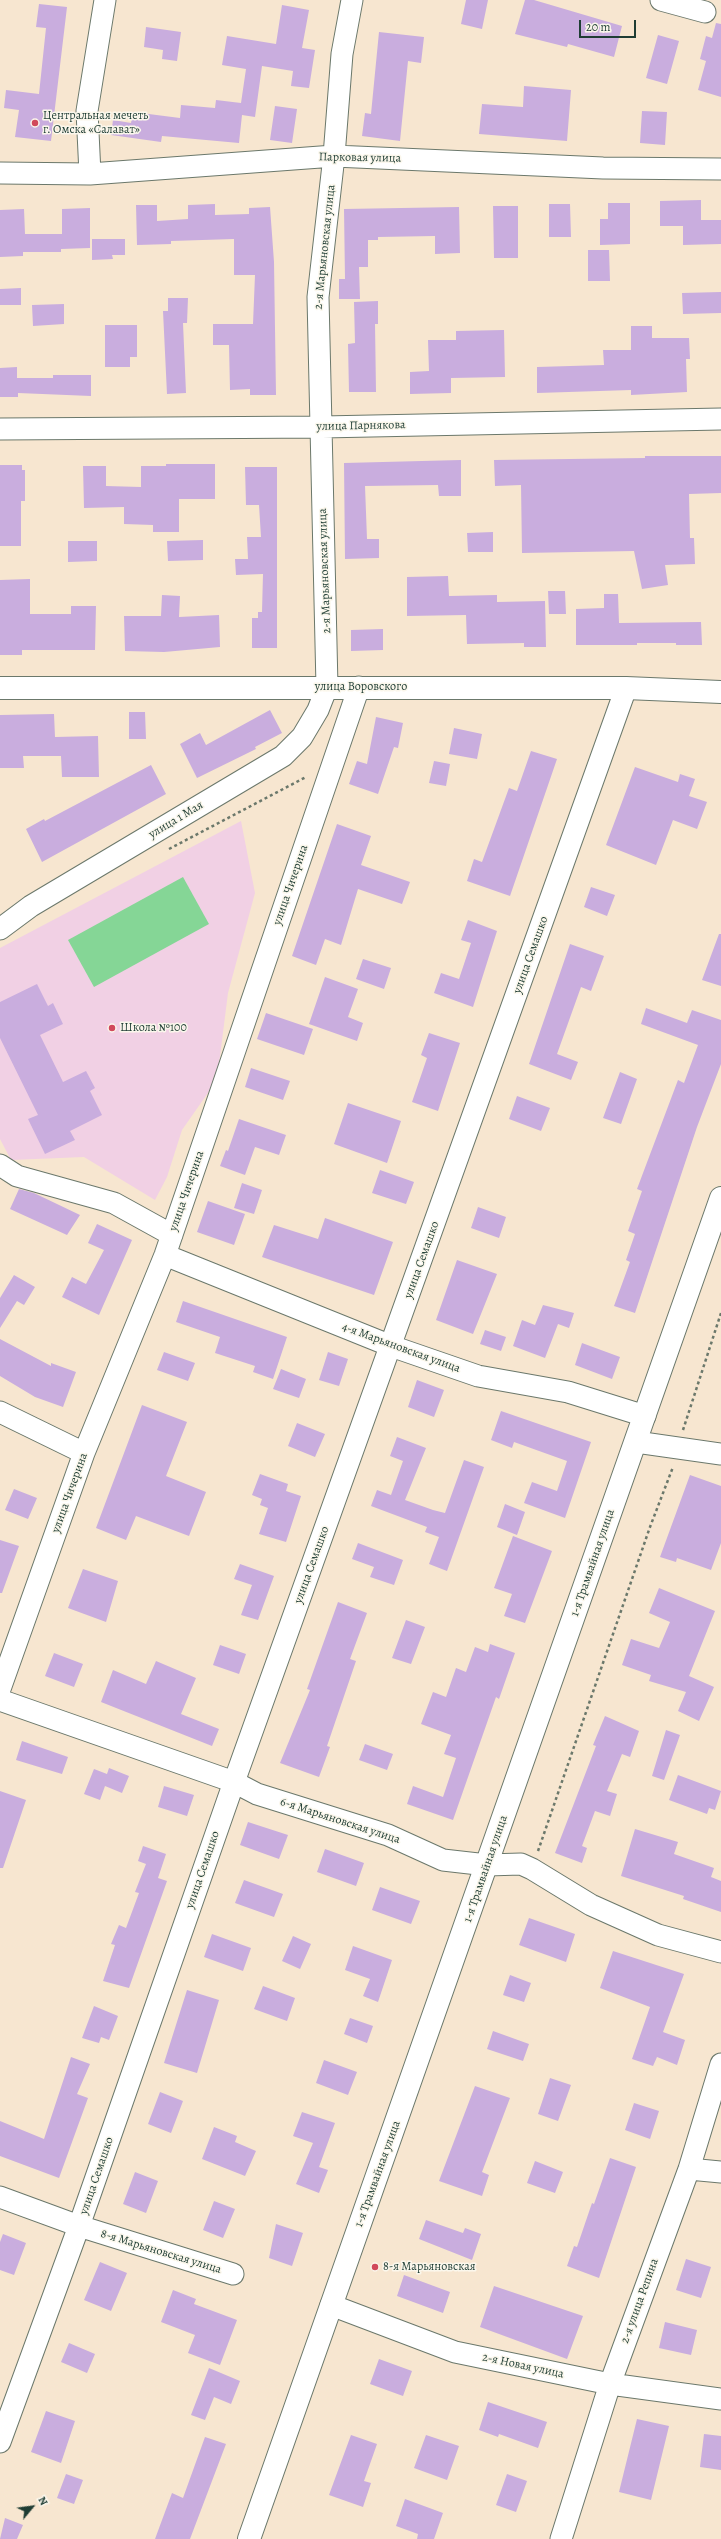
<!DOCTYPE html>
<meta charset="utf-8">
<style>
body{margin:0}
#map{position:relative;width:721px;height:2539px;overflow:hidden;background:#f7e6d0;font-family:Alegreya,serif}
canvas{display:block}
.north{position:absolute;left:12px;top:2487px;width:40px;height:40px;-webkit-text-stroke:3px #fbf7ec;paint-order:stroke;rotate:61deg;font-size:11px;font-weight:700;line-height:16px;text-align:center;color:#1f3d34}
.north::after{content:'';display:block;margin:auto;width:14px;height:18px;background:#1f3d34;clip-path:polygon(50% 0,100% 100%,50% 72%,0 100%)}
.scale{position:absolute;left:579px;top:20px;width:57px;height:18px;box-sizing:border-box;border:2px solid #1f3d34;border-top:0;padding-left:5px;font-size:12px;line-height:14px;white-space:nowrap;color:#1f3d34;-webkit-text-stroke:3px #fbf7ec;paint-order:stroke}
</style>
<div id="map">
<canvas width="721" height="2539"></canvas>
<div class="north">N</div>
<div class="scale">20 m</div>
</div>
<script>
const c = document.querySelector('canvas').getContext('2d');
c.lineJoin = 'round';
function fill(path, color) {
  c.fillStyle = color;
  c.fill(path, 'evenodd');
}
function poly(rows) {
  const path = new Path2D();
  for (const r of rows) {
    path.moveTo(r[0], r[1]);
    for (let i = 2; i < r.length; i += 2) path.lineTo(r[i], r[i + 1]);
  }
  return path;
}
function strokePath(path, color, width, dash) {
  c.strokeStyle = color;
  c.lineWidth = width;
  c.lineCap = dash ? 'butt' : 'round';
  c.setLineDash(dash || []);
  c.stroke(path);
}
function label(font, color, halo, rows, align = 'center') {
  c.font = font + ' Alegreya,serif';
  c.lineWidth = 3;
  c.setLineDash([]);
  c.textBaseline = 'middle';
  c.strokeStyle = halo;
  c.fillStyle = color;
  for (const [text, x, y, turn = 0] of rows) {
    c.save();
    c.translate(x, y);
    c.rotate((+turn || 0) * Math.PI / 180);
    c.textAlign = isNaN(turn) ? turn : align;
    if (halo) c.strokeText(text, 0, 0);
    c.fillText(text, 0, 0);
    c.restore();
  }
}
const built = poly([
 [241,821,255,893,228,993,219,1064,210,1090,182,1130,167,1177,155,1200,84,1157,11,1160,0,1139,0,948]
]);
const green = poly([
 [183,877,209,924,94,987,68,940]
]);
const building = poly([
 [466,0,488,0,482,29,461,24],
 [525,0,534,0,622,26,614,57,568,44,567,47,515,34],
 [39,4,67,7,51,141,15,137,19,110,4,108,6,90,39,94,46,28,36,27],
 [282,5,309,10,302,48,315,50,309,88,291,86,293,71,262,66,255,117,242,115,239,143,162,136,161,142,111,135,113,120,131,123,133,112,180,118,181,105,215,108,216,100,241,103,246,69,222,65,227,36,276,44],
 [716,23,721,24,721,97,698,90,706,61,700,59,706,36,712,38],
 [146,27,181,32,177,61,162,59,163,50,144,47],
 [379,32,424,37,421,63,408,61,400,141,362,136,365,113,371,114],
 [658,35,679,41,667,84,646,78],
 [524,86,571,90,567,141,479,134,482,104,523,107],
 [275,106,297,109,292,143,270,140],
 [642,111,667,112,665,145,640,143],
 [701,200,701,220,721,220,721,244,683,245,683,226,660,226,660,201],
 [608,203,630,203,630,244,600,245,600,219,608,219],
 [215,204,215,215,249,214,249,208,270,207,274,262,276,395,250,395,250,389,230,390,229,345,213,345,213,324,253,324,255,275,234,275,234,239,171,241,171,244,137,245,136,205,157,205,157,221,188,219,188,205],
 [549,204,570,204,571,237,549,237],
 [493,206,518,206,518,258,494,258],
 [459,207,460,253,435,254,435,236,378,237,378,240,368,240,368,267,359,267,360,299,339,299,339,279,345,279,344,209],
 [90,208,90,248,61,249,61,252,23,252,23,256,0,257,0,210,24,209,25,234,62,234,62,209],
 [92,239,125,239,125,255,112,255,113,259,92,260],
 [588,250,609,250,610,281,588,281],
 [21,288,21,305,0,305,0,289],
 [721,292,721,313,683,314,682,293],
 [168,298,188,298,187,323,183,323,186,393,167,394,163,311,168,311],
 [378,301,378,324,375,324,376,392,349,392,348,344,355,343,354,302],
 [64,304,64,324,33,326,32,305],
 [105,325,137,325,137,357,130,357,130,367,105,367],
 [631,326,652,326,652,338,689,338,690,359,686,359,687,392,631,395,631,390,537,393,537,367,604,365,603,350,631,350],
 [504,330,505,377,451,378,451,393,410,394,410,372,429,371,428,340,456,340,456,331],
 [17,367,17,378,53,378,53,375,91,375,91,396,18,393,18,397,0,397,0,368],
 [645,456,721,456,721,493,689,494,690,538,694,538,695,564,665,565,668,585,642,589,634,551,522,553,521,485,495,486,494,460,645,458],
 [461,460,461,496,439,496,438,485,365,486,367,539,379,539,379,558,345,559,344,463],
 [166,464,215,464,215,499,179,499,179,532,153,532,153,525,124,524,124,507,84,508,83,466,106,466,106,486,141,487,141,466,166,466],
 [0,465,22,465,22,470,25,470,25,501,21,501,21,546,0,546],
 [245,467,277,467,277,648,252,648,252,618,258,618,258,612,262,612,263,574,236,575,235,559,248,559,247,537,261,537,259,505,246,505],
 [493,532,493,552,468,552,467,533],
 [203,540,203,560,168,561,167,541],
 [68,541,97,541,97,561,68,562],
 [448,576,449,596,497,595,497,602,545,601,546,647,524,647,524,643,467,644,466,615,407,616,407,577],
 [30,579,30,614,71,614,71,606,96,606,95,650,22,650,22,655,0,655,0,580],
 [548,591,565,591,566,614,549,614],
 [604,594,618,594,619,623,701,622,702,645,676,645,676,643,637,643,637,645,576,645,576,609,604,608],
 [162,595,180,596,179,617,219,615,220,647,164,652,125,651,124,616,161,616],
 [383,629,383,650,351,651,351,630],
 [270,710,282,733,255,747,256,749,197,778,180,744,200,733,206,745],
 [129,712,145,712,146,739,129,739],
 [54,714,55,737,98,736,99,777,62,777,61,756,23,756,24,768,0,768,0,715],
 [376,717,403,723,398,748,394,747,378,794,349,784,357,761,367,764],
 [454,728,482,734,477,759,449,754],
 [531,751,557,759,510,896,467,881,474,859,482,862,509,788,517,791],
 [434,761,450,764,446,786,429,783],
 [151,765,166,794,42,862,26,829,44,819,45,821],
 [635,767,678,782,680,774,695,779,689,796,707,802,697,829,673,820,656,865,606,845],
 [337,824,371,836,361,865,410,882,402,904,358,889,341,945,325,939,316,965,292,956],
 [591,887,615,895,607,916,584,907],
 [468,920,497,931,473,1007,434,993,441,973,459,979,471,943,461,940],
 [719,934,721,934,721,986,702,980],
 [570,944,604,956,591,991,581,987,557,1054,578,1062,571,1080,529,1064],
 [363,959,391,968,384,989,356,979],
 [325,977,358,989,348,1017,363,1023,357,1041,309,1024],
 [37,984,48,1006,53,1003,63,1024,40,1035,63,1082,86,1071,95,1088,90,1091,102,1115,70,1131,75,1140,45,1154,28,1119,38,1115,0,1038,0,1002],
 [646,1008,687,1023,692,1010,721,1020,721,1064,697,1127,635,1313,614,1306,630,1262,626,1260,635,1234,628,1231,642,1191,637,1189,678,1080,684,1083,698,1045,641,1024],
 [266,1013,313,1029,304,1055,257,1039],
 [429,1033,460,1043,438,1111,412,1102,427,1058,421,1055],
 [251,1068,290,1081,283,1100,245,1087],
 [620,1072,637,1079,621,1124,603,1118],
 [517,1096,550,1108,541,1131,509,1119],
 [348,1103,401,1121,387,1163,334,1144],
 [239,1119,286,1135,279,1155,255,1147,245,1175,220,1166,226,1150,228,1151],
 [380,1170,414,1182,406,1204,372,1193],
 [242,1183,262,1190,254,1214,234,1208],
 [19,1189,34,1193,80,1215,67,1235,10,1209],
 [208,1201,245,1214,234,1245,197,1232],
 [478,1207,506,1217,499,1238,471,1228],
 [325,1218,393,1242,374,1295,262,1257,274,1225,318,1239],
 [97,1224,132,1240,99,1315,62,1297,72,1277,86,1284,104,1250,88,1243],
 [457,1260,497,1274,473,1334,436,1320],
 [14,1275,35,1287,24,1305,17,1301,0,1328,0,1298],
 [183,1301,287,1337,273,1379,253,1372,255,1366,215,1353,220,1337,176,1322],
 [543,1305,574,1313,569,1328,558,1324,545,1358,513,1346,522,1320,535,1325],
 [485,1330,506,1337,501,1351,480,1344],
 [0,1339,51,1366,51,1363,76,1372,63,1407,35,1397,0,1376],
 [582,1343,620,1357,612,1379,575,1365],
 [164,1352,195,1363,188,1381,157,1370],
 [328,1352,348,1359,339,1386,319,1380],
 [281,1369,306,1379,299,1398,273,1389],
 [417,1380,444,1390,434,1417,408,1407],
 [142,1405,187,1422,166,1476,206,1492,189,1536,136,1516,126,1540,96,1528],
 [501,1411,591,1442,565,1518,524,1503,532,1482,557,1491,567,1461,514,1442,512,1448,491,1440],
 [297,1423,325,1434,315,1457,288,1446],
 [397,1437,426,1448,405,1500,433,1510,445,1513,464,1460,484,1467,447,1571,429,1564,439,1537,425,1532,427,1527,371,1506,377,1490,391,1495,403,1461,390,1456],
 [260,1474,288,1484,286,1491,301,1496,286,1542,259,1534,268,1508,260,1505,262,1499,252,1495],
 [690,1475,721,1486,721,1543,711,1570,677,1558,676,1562,660,1557],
 [14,1489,37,1498,28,1519,5,1510],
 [505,1504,525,1512,517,1535,497,1527],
 [513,1536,552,1551,525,1623,504,1616,512,1594,494,1588],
 [0,1540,19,1546,2,1593,0,1593],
 [358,1543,403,1560,394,1585,370,1577,374,1567,352,1559],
 [240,1564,274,1576,258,1620,241,1615,252,1585,234,1579],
 [83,1569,118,1581,106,1622,68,1608],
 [659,1588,715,1611,689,1676,714,1687,699,1721,678,1711,686,1692,649,1681,651,1675,622,1665,631,1639,659,1648,670,1622,649,1613],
 [338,1602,367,1613,350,1659,356,1661,327,1746,330,1747,319,1777,280,1763,310,1690,307,1689],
 [406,1620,425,1627,411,1664,392,1658],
 [490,1644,515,1653,499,1699,496,1697,453,1820,407,1804,413,1786,443,1797,456,1758,444,1754,451,1735,421,1724,433,1692,446,1697,456,1668,466,1672,475,1647,488,1652],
 [220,1645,246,1654,239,1674,213,1665],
 [54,1653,83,1664,74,1687,45,1676],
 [156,1661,196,1678,181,1714,219,1729,212,1746,101,1702,113,1670,146,1684],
 [605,1716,639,1731,630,1757,622,1754,607,1791,617,1794,610,1816,595,1811,582,1846,587,1848,582,1863,555,1853,596,1746,593,1745],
 [666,1730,680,1735,664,1780,652,1776],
 [22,1741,68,1757,62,1774,16,1760],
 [365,1744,393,1754,387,1770,359,1760],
 [109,1768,129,1776,122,1793,105,1786,100,1800,84,1794,94,1769,107,1774],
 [678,1775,721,1791,715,1810,709,1808,707,1814,669,1800],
 [164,1786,194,1795,187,1816,158,1807],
 [0,1791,26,1800,3,1868,0,1868],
 [248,1822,288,1835,279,1859,240,1845],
 [635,1829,678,1842,674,1854,714,1868,711,1877,721,1881,721,1912,683,1899,684,1896,621,1876],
 [143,1846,166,1854,158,1878,167,1881,129,1988,103,1981,115,1945,111,1944,119,1925,126,1928,139,1893,135,1892,146,1864,138,1861],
 [325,1849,364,1863,356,1886,317,1872],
 [244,1880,283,1894,274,1917,235,1903],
 [380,1887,420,1901,411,1924,372,1910],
 [529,1918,575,1934,566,1962,519,1945],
 [212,1934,251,1948,243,1971,204,1957],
 [293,1936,311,1944,300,1969,282,1961],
 [353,1946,392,1960,378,2002,363,1996,370,1979,345,1970],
 [613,1951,684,1974,663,2032,685,2040,677,2065,657,2057,653,2066,632,2059,650,2007,600,1988],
 [510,1975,531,1983,524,2002,503,1995],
 [263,1986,295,1998,287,2021,254,2009],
 [187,1990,219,2000,197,2073,164,2063],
 [94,2006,118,2016,109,2040,101,2037,99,2043,82,2038],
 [350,2018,373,2026,367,2043,344,2034],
 [493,2031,529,2044,523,2061,487,2049],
 [71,2057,90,2064,77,2094,88,2098,59,2178,0,2156,0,2121,44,2139],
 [324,2060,357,2072,348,2095,316,2083],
 [550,2078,571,2085,558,2121,538,2114],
 [475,2086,510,2098,482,2172,489,2175,482,2196,439,2181],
 [160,2092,183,2101,171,2133,148,2124],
 [634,2103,659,2111,650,2139,625,2130],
 [302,2112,335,2123,319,2167,328,2170,319,2193,296,2184,313,2143,293,2136],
 [214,2127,237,2136,235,2142,256,2151,245,2176,202,2159],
 [610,2158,636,2167,599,2278,567,2266,574,2246,577,2247,592,2203,594,2204],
 [535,2161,563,2172,555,2193,527,2183],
 [135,2172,158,2181,146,2213,123,2204],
 [214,2201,235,2209,223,2238,203,2230],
 [426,2220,463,2233,465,2228,481,2234,472,2260,419,2239],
 [276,2224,303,2233,292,2266,269,2258],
 [3,2234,26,2243,14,2275,0,2270,0,2242],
 [686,2259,711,2267,701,2298,676,2290],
 [100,2262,127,2273,111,2311,84,2300],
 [404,2275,450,2292,443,2313,397,2296],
 [494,2286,583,2316,567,2359,480,2327],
 [173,2290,196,2299,194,2304,237,2320,220,2365,188,2353,195,2335,161,2322],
 [665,2322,697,2330,691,2355,659,2348],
 [69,2343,95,2354,87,2373,61,2362],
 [379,2359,412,2371,403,2396,370,2384],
 [209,2368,240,2381,231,2404,214,2397,205,2420,191,2415],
 [488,2402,547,2422,538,2448,499,2434,498,2437,479,2430],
 [46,2411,75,2421,61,2463,31,2452],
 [637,2419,669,2426,651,2500,619,2492],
 [704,2434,721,2436,721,2470,700,2467],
 [351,2435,377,2444,364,2481,371,2483,363,2507,329,2495],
 [426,2435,459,2446,447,2480,414,2468],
 [205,2437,226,2444,190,2539,155,2539,172,2493,183,2498],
 [66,2474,83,2480,74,2504,57,2498],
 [507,2474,527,2481,516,2512,496,2505],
 [405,2499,443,2513,434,2539,417,2539,418,2534,396,2526],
 [5,2518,23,2525,17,2539,0,2539]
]);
const path = poly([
 [169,849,306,777],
 [683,1430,721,1313],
 [538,1851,650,1527,673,1467]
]);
const minor = poly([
 [661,0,705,12],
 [0,173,90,174,334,156,603,168,721,169],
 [90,174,87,111,105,0],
 [0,429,322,427,721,419],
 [0,929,31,906,283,756,302,737,318,710,327,687,318,297,334,156,342,54,352,0],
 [0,1165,17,1176,114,1203,172,1235],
 [165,1255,391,1346,478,1376,568,1392,645,1416],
 [0,1412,84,1453],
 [636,1442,721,1454],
 [0,1689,84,1453,165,1255,359,687],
 [0,1700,234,1782,257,1794,388,1835,443,1860,487,1865,521,1864,532,1869,591,1905,658,1935,721,1952],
 [689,2169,721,2172],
 [0,2197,79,2226,233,2274],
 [331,2305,455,2352,610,2384,721,2399],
 [0,2442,79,2226,234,1782,626,688],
 [561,2539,610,2384,689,2169,721,2064]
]);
const primary = poly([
 [0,688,626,688,721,692],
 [249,2539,721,1198]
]);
const markers = [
 [35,123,4,"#d1495b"],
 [112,1028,4,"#d1495b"],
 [375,2267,4,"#d1495b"]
];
const poiNames = [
 ["Центральная мечеть",43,116],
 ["г. Омска «Салават»",43,130],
 ["Школа №100",120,1028],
 ["8-я Марьяновская",383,2267]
];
const streetNames = [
 ["Парковая улица",360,158,1],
 ["2-я Марьяновская улица",325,247,-84],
 ["улица Парнякова",361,426,-1],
 ["2-я Марьяновская улица",325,571,-92],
 ["улица Воровского",361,687],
 ["улица 1 Мая",176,820,-31],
 ["улица Чичерина",291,885,-71],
 ["улица Семашко",531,955,-70],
 ["улица Чичерина",187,1191,-71],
 ["улица Семашко",422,1260,-70],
 ["4-я Марьяновская улица",401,1348,20],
 ["улица Чичерина",70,1493,-70],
 ["1-я Трамвайная улица",593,1563,-71],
 ["улица Семашко",312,1565,-70],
 ["6-я Марьяновская улица",340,1821,18],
 ["1-я Трамвайная улица",486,1869,-71],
 ["улица Семашко",203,1870,-71],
 ["1-я Трамвайная улица",378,2174,-70],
 ["улица Семашко",97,2176,-71],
 ["8-я Марьяновская улица",161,2252,17],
 ["2-я улица Репина",640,2301,-70],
 ["2-я Новая улица",523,2366,12]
];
fill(built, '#f1d0e4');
fill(green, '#85d696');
fill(building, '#c9adde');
strokePath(minor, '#6b786b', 23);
strokePath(primary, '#6b786b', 24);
strokePath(path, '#6b786b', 2.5, [3, 3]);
strokePath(minor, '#fff', 21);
strokePath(primary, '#fff', 22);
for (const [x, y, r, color] of markers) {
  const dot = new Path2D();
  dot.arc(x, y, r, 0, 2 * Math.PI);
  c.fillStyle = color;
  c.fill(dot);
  strokePath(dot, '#fbf7ec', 1.5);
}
label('12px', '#1f3d34', '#fbf7ec', poiNames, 'left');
label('12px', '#1f3d34', '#fbf7ec', streetNames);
</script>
